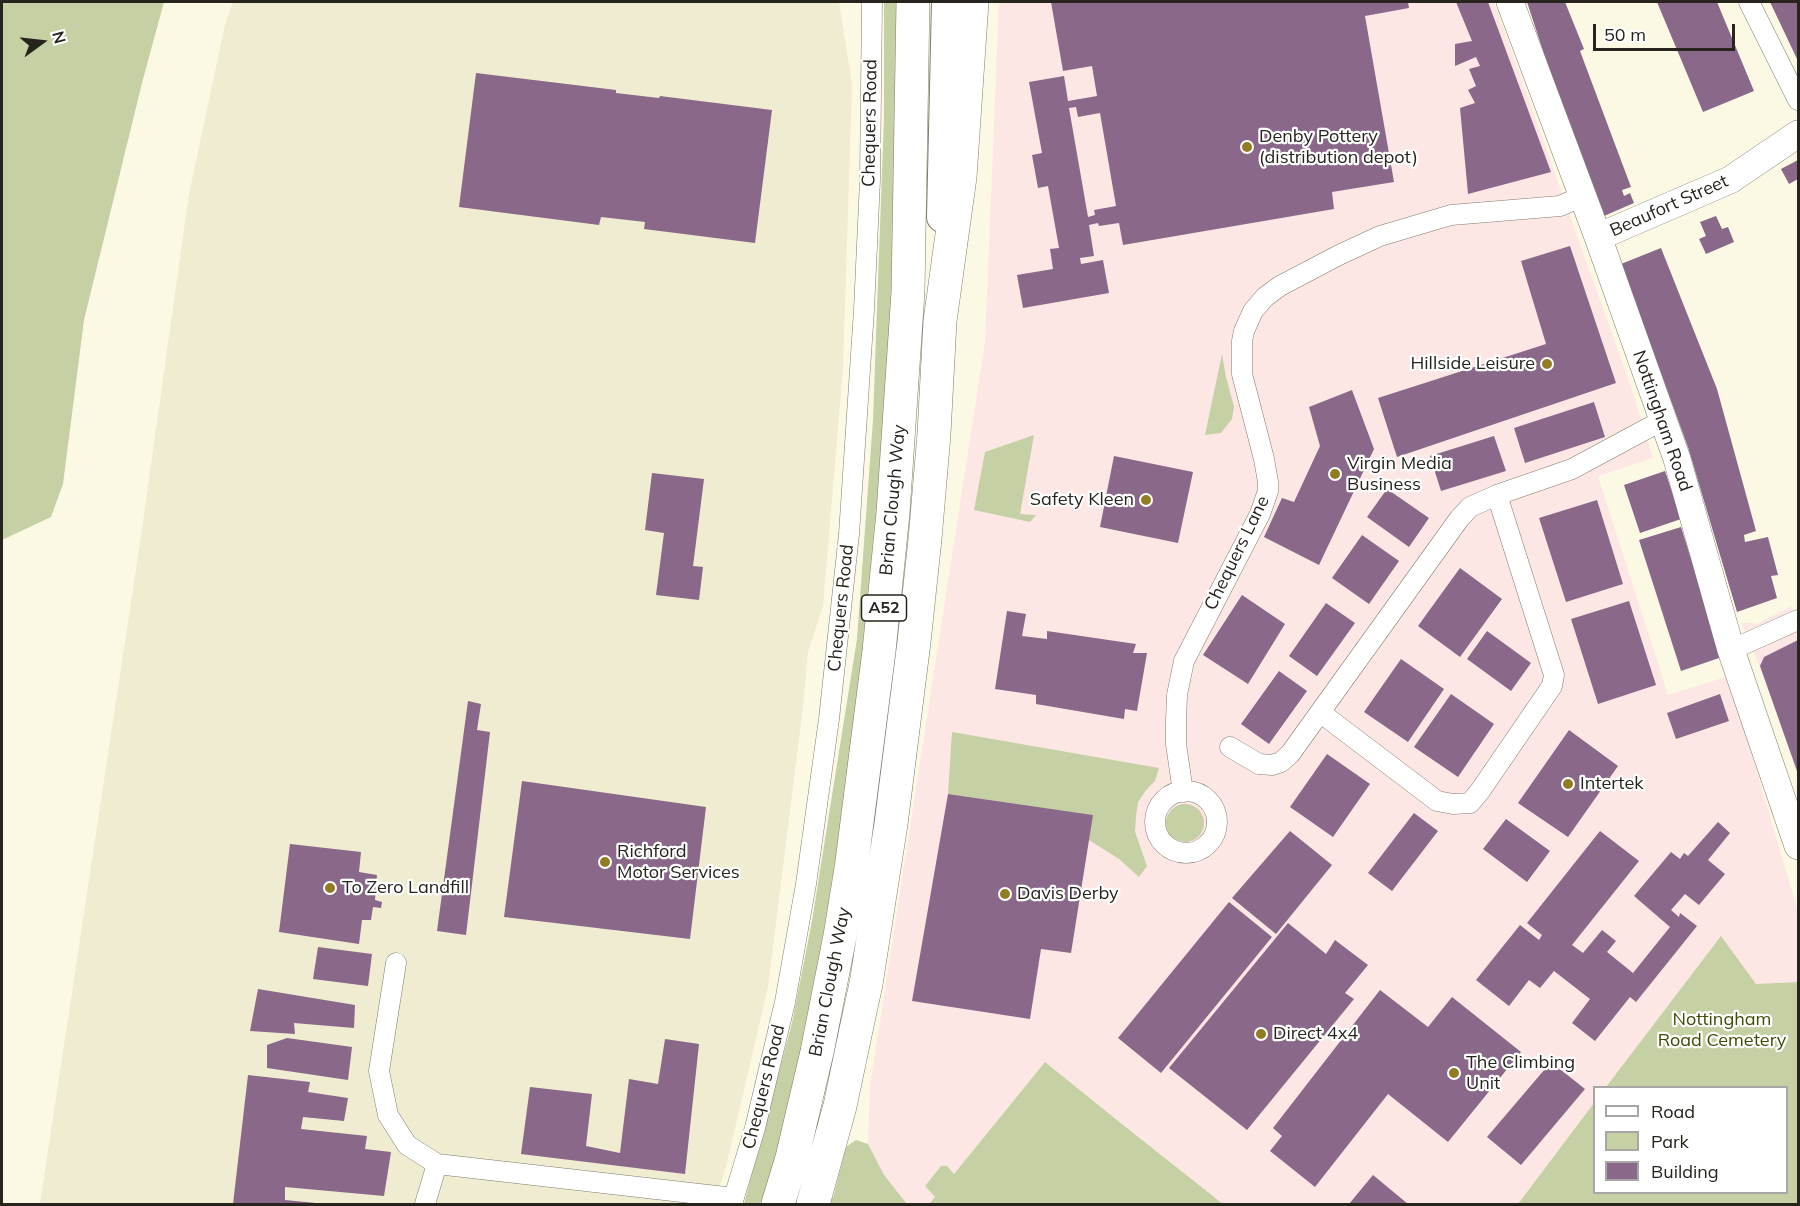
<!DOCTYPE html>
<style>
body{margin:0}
#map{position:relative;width:1800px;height:1206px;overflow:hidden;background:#fbf8e4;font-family:Mulish,sans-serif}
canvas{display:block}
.frame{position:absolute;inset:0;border:3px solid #26241d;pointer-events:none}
.legend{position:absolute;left:1593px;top:1086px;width:195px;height:108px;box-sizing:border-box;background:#fff;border:2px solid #a8a7a5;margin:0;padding:8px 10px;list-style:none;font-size:18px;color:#26241d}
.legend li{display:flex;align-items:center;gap:12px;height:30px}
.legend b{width:30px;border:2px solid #a8a7a5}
.north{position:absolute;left:12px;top:12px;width:60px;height:60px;-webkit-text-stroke:4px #fff;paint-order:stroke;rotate:75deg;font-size:16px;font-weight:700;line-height:24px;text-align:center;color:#26241d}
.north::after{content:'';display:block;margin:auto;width:21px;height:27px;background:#26241d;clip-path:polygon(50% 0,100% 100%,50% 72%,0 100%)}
.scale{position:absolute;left:1593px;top:24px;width:142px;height:27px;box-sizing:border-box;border:3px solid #26241d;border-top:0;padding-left:8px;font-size:18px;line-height:21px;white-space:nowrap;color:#26241d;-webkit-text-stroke:4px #fff;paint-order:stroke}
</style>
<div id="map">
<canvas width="1800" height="1206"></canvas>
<div class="frame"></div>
<ul class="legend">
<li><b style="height:8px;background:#fff"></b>Road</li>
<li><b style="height:16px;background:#c5d0a4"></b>Park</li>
<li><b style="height:16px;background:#896889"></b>Building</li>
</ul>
<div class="north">N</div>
<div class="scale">50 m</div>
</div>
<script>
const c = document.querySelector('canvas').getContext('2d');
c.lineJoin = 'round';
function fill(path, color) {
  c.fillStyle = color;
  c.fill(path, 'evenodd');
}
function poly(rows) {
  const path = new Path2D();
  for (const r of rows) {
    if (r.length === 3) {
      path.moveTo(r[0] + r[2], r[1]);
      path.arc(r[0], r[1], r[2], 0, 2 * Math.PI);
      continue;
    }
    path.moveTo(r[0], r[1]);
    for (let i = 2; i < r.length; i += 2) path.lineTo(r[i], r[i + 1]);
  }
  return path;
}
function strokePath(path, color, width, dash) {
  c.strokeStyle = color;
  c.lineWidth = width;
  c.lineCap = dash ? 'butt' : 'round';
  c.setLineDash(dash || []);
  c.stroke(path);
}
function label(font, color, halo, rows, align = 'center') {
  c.font = font + ' Mulish,sans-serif';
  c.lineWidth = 4.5;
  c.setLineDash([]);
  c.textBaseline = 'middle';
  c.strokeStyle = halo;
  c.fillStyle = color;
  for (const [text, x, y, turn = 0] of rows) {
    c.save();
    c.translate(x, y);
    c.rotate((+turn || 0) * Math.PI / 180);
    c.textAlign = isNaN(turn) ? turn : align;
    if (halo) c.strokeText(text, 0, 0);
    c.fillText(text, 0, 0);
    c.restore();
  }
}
const commercial = poly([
 [999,2,1494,2,1631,387,1653,458,1598,476,1668,695,1729,676,1798,912,1798,982,1756,984,1721,937,1606,1087,1594,1088,1594,1103,1518,1204,1223,1204,1045,1062,954,1174,947,1166,941,1166,925,1186,942,1204,907,1204,884,1175,868,1144,870,1086,985,342],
 [1792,606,1798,619,1798,659,1764,677,1741,622,1757,624]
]);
const built = poly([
 [233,2,839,2,852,84,843,368,823,606,808,652,803,707,768,987,726,1167,714,1204,40,1204,141,536,189,194,225,25]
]);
const green = poly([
 [2,2,164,2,142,83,84,320,63,484,51,517,2,540],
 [884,2,899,2,896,175,889,375,868,632,849,772,825,928,803,1045,773,1170,762,1204,744,1204,792,1023,812,921,857,639,873,420,884,117],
 [1222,354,1226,377,1234,407,1232,419,1221,433,1205,435],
 [1034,435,1020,514,1036,515,1030,522,974,510,985,452],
 [952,732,1159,768,1155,781,1146,790,1138,802,1136,816,1135,832,1147,866,1139,877,1119,859,1089,840,1092,815,948,794],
 [1185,823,19],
 [1721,936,1756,984,1798,982,1798,1204,1518,1204,1594,1103,1594,1192,1786,1192,1786,1088,1606,1087],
 [1045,1062,1122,1124,1223,1204,929,1204,935,1197,925,1186,941,1166,947,1166,954,1174],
 [856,1140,868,1144,884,1175,907,1204,825,1204,827,1197,833,1198,846,1147]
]);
const building = poly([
 [1051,2,1408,2,1409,8,1365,16,1394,182,1332,192,1334,209,1123,245,1119,223,1099,226,1098,223,1089,225,1094,256,1080,258,1081,264,1103,260,1109,293,1023,308,1017,275,1053,269,1050,249,1059,248,1048,186,1038,188,1032,155,1042,153,1029,82,1064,76,1068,101,1097,96,1092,66,1063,71],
 [1076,107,1078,117,1100,113,1116,206,1094,210,1095,215,1088,217,1069,108],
 [1456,2,1488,2,1551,172,1468,194,1460,108,1475,103,1468,90,1476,86,1469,69,1480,66,1476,57,1455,66,1455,44,1472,41],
 [1527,2,1565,2,1584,49,1580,51,1631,187,1622,190,1624,196,1630,193,1634,203,1604,216,1547,63],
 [1657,2,1717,2,1754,91,1703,112],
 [1770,2,1798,2,1798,61],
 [476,73,616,90,616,93,659,98,660,96,772,110,755,243,644,229,645,222,601,217,599,225,459,207],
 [1798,160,1798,179,1789,184,1781,169],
 [1716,216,1722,229,1728,227,1734,242,1706,254,1699,239,1706,236,1700,222],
 [1570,246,1616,383,1397,457,1378,398,1546,344,1521,261],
 [1661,248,1717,389,1756,531,1744,535,1745,542,1768,537,1778,575,1771,576,1777,598,1737,612,1688,447,1621,264],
 [1352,390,1374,449,1319,565,1264,537,1282,498,1294,502,1320,446,1309,407],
 [1594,402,1605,437,1525,463,1514,428],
 [1494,436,1506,471,1441,491,1430,456],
 [1114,456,1193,472,1178,543,1100,527],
 [1665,471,1681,519,1640,533,1624,485],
 [652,473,704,479,693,566,703,567,699,600,656,595,664,533,645,530],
 [1387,489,1429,518,1409,547,1367,517],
 [1597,500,1623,584,1566,602,1539,518],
 [1681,527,1722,657,1681,671,1639,540],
 [1362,535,1399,561,1369,604,1332,578],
 [1460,568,1502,599,1460,657,1418,626],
 [1242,595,1285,624,1248,684,1203,655],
 [1629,601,1656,685,1598,704,1571,619],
 [1326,603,1355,623,1317,676,1289,656],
 [1007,611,1026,614,1022,636,1047,639,1047,631,1136,644,1133,653,1147,653,1137,711,1125,709,1124,719,1036,704,1036,695,995,689],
 [1487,631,1531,663,1511,691,1467,659],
 [1798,640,1798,774,1760,666,1764,657],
 [1401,659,1444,689,1408,742,1364,712],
 [1279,671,1307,691,1269,744,1241,724],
 [1451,694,1494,724,1458,777,1414,747],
 [1720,694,1729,721,1676,739,1667,713],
 [468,701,481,704,477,730,490,732,466,935,437,931],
 [1569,730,1618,766,1568,837,1518,803],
 [1327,754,1370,784,1333,837,1290,807],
 [522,781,706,807,690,939,504,917],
 [948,794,1093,815,1071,953,1041,949,1030,1019,912,1001],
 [1414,813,1438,831,1392,891,1368,873],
 [1506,819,1550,851,1527,882,1483,849],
 [1718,822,1730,833,1708,860,1725,874,1699,905,1685,894,1671,910,1679,917,1680,913,1697,926,1636,1002,1630,997,1595,1041,1572,1023,1590,999,1554,971,1540,988,1529,980,1509,1006,1476,980,1520,925,1539,940,1542,935,1527,923,1600,831,1639,861,1572,945,1583,953,1602,930,1616,941,1607,952,1633,973,1670,927,1634,896,1671,852,1680,859,1684,853,1688,856],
 [1290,831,1332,865,1276,934,1232,898],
 [290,844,361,852,359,872,377,875,375,900,382,902,381,908,373,907,371,920,362,920,359,944,279,932],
 [1229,902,1272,937,1161,1073,1118,1038],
 [1288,923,1326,954,1335,940,1368,965,1345,993,1354,999,1247,1130,1169,1068],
 [318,947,372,954,368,986,313,979],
 [258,989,355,1005,354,1028,294,1023,295,1034,250,1031],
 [1380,990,1428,1027,1452,997,1521,1052,1448,1142,1388,1094,1315,1187,1270,1151,1282,1136,1273,1128],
 [287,1038,352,1047,348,1080,267,1068,267,1045],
 [665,1039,699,1044,685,1174,521,1154,530,1087,592,1094,586,1146,620,1153,629,1079,658,1084],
 [1551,1062,1585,1089,1521,1165,1487,1137],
 [248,1075,310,1082,308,1092,348,1098,344,1121,303,1117,301,1129,367,1136,365,1149,391,1152,384,1196,285,1187,285,1200,316,1203,316,1204,233,1204],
 [1373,1175,1408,1204,1349,1204]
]);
const street = poly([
 [1749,2,1798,100],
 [1731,650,1798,620],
 [1321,713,1437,801,1453,804,1470,803,1480,791,1552,686,1554,675,1497,495],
 [1230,747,1259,764,1272,765,1281,762,1290,754,1459,519,1470,507,1497,495,1572,469,1663,420],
 [1186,822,31],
 [1183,792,1176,744,1176,721,1177,695,1184,661,1260,514,1268,491,1268,482,1264,459,1242,374,1242,341,1244,331,1253,311,1265,297,1280,286,1339,255,1380,236,1451,215,1560,206,1583,196],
 [396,963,379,1071,388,1115,407,1145,437,1164,734,1198],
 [425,1204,437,1164],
 [732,1204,755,1128,785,1002,806,884,829,719,849,534,864,310,870,180,872,2]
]);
const secondary = poly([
 [1510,2,1598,237,1677,459,1731,650,1798,846],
 [1598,237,1730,180,1798,134]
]);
const primary = poly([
 [942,217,947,2]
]);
const highway = poly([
 [778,1204,792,1158,817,1052,840,936,851,869,879,651,893,513,908,292,913,2],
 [813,1204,840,1106,856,1030,866,984,891,824,914,642,925,539,934,434,940,321,960,177,972,2]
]);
const markers = [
 [1247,147,6,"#917c23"],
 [1547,364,6,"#917c23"],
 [1335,474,6,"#917c23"],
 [1146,500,6,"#917c23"],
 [1568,784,6,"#917c23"],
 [605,862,6,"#917c23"],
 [330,888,6,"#917c23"],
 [1005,894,6,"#917c23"],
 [1261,1034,6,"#917c23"],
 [1454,1073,6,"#917c23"]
];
const shields = [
 [884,608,45]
];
const shieldNames = [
 ["A52",884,608]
];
const streetNames = [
 ["Chequers Road",870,123,-89],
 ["Beaufort Street",1669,206,-24],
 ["Nottingham Road",1662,421,71],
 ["Brian Clough Way",893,500,-85],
 ["Chequers Lane",1237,553,-64],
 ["Chequers Road",841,608,-84],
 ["Brian Clough Way",830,982,-79],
 ["Chequers Road",764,1087,-76]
];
const poiNames = [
 ["Denby Pottery",1259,137],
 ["(distribution depot)",1259,158],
 ["Hillside Leisure",1535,364,"right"],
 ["Virgin Media",1347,464],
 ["Business",1347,485],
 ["Safety Kleen",1134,500,"right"],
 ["Intertek",1580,784],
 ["Richford",617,852],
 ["Motor Services",617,873],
 ["To Zero Landfill",342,888],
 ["Davis Derby",1017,894],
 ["Direct 4x4",1273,1034],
 ["The Climbing",1466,1063],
 ["Unit",1466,1084]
];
const parkNames = [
 ["Nottingham",1722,1020],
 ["Road Cemetery",1722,1041]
];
fill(commercial, '#fde7e4');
fill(built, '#f0ecd1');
fill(green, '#c5d0a4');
fill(building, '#896889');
strokePath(street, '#807d6b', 21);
strokePath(secondary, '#807d6b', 28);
strokePath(primary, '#807d6b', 32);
strokePath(highway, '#807d6b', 34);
strokePath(street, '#fff', 20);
strokePath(secondary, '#fff', 27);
strokePath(primary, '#fff', 30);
strokePath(highway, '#fff', 33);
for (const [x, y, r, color] of markers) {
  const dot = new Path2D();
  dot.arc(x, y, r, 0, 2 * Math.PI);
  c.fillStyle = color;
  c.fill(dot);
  strokePath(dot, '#fff', 2);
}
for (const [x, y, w] of shields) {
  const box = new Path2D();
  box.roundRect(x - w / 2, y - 13, w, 26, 4.5);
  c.fillStyle = '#fff';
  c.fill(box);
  strokePath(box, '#26241d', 1.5);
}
label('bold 16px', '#26241d', null, shieldNames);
label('18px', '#26241d', '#fff', streetNames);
label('18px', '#26241d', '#fff', poiNames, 'left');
label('18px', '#3f4b00', '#fff', parkNames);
</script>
